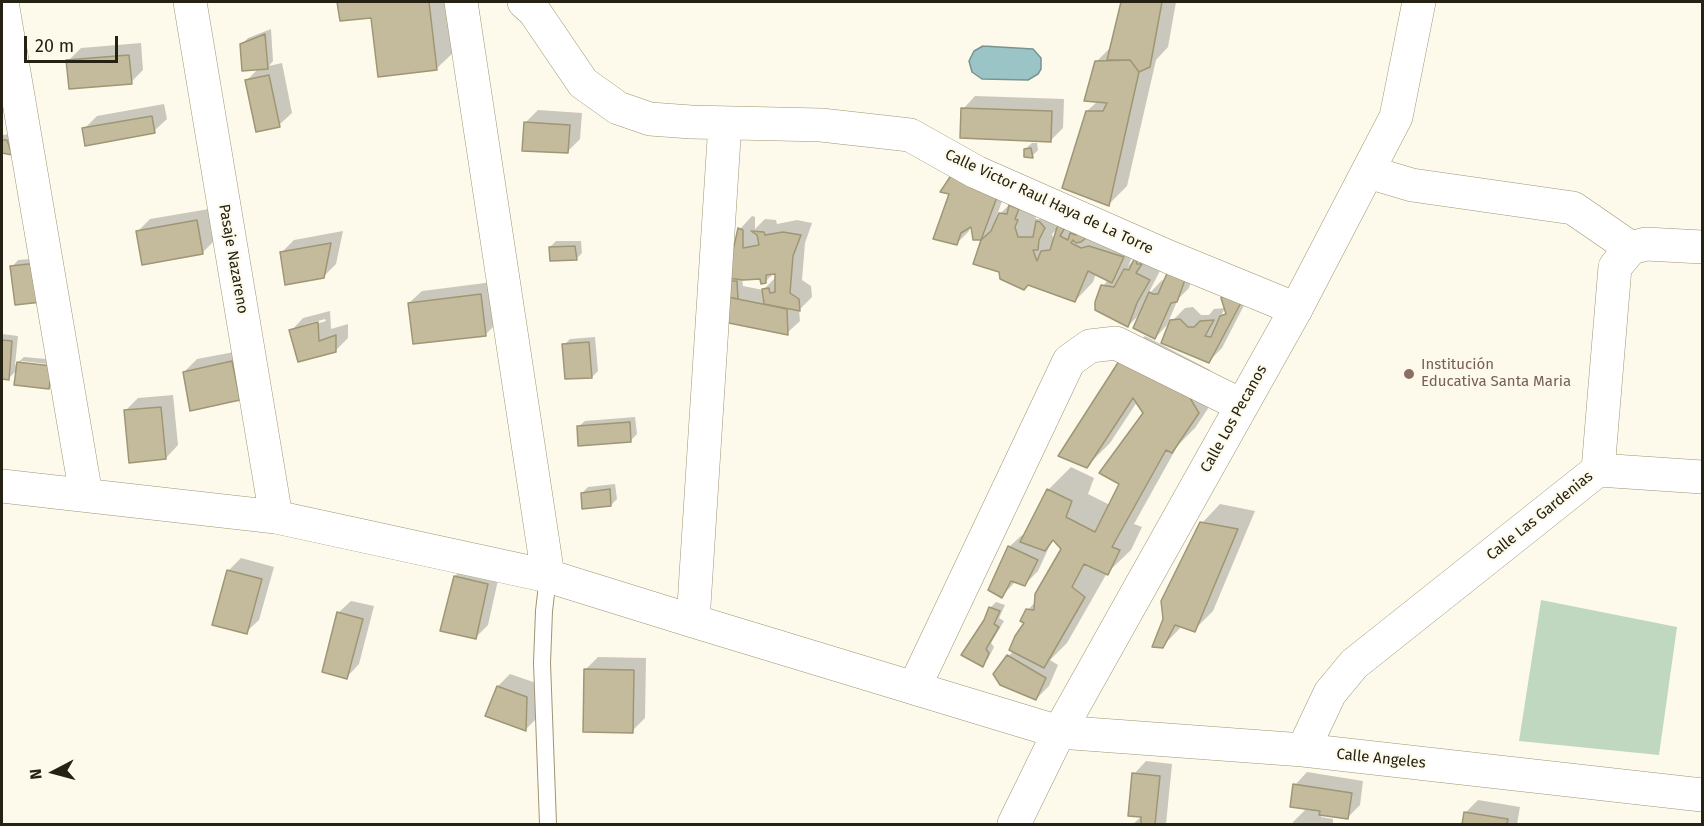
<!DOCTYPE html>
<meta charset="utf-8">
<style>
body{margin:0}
#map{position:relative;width:1704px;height:826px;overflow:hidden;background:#fdfaeb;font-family:"Fira Sans",sans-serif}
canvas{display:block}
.frame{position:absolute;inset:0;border:3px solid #252113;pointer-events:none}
.north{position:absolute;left:24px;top:742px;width:60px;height:60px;-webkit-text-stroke:4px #fdfaeb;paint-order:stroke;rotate:264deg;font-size:16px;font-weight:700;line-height:24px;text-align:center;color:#252113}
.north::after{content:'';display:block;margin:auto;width:21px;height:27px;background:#252113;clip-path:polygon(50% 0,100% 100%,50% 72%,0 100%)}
.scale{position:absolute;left:24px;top:36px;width:94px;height:27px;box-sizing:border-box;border:3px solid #252113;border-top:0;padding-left:8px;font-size:18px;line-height:21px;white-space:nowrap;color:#252113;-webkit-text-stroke:4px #fdfaeb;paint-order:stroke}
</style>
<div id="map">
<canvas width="1704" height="826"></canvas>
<div class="frame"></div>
<div class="north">N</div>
<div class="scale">20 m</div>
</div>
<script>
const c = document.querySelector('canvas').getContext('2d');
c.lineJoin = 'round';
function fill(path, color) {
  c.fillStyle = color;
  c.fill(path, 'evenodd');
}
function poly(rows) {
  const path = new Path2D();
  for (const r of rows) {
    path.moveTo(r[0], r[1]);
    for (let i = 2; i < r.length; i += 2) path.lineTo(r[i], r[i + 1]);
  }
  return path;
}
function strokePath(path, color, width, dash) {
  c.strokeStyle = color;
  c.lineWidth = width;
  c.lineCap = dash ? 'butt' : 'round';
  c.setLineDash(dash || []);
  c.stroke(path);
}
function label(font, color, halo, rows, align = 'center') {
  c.font = font + ' "Fira Sans",sans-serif';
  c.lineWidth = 4.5;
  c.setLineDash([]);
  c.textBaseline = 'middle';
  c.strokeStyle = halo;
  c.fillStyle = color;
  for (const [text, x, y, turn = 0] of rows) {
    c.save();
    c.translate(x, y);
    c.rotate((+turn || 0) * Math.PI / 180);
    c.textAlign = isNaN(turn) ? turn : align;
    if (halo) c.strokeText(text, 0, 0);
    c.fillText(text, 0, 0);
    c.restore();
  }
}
const green = poly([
 [1541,600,1677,627,1659,755,1519,741]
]);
const water = poly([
 [983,46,1033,49,1041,58,1041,69,1038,74,1028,80,982,79,972,72,969,61,974,51,983,46]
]);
const shadow = poly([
 [339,2,449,2,455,51,436,69,372,16,341,20],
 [1122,2,1176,2,1168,47,1156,60,1127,186,1109,204,1087,111,1098,101,1096,62,1112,46],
 [271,29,273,61,269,66,282,63,292,113,279,125,247,80,259,68,242,44,248,38],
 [141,43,143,70,131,82,68,61,81,48],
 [975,96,1064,99,1063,128,1051,140,963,109],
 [164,104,167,119,154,131,84,129,97,116],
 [538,110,582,113,580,139,567,152,525,123],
 [13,134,11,154,2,152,2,135],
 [1032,143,1037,143,1038,150,1032,156,1025,149],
 [1011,176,996,218,1019,195,1033,208,1036,219,1040,219,1056,203,1056,230,1052,234,1054,241,1060,225,1142,238,1128,266,1148,246,1162,267,1147,296,1162,280,1165,282,1197,264,1189,288,1178,299,1167,325,1155,338,1141,313,1128,326,1103,286,1108,280,1096,274,1093,282,1075,301,1028,284,1000,271,983,239,975,239,972,222,969,231,956,244,935,238],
 [209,209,215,240,202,253,137,232,150,219],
 [752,216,755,217,755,229,765,219,776,220,777,224,797,220,812,223,805,243,802,280,811,286,812,297,799,310,800,321,787,333,716,319,728,283,734,277,734,249,740,229],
 [776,271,776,277,763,290,743,286,742,279,762,278,765,282],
 [343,231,336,264,323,277,281,253,294,240],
 [556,241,581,241,582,253,576,259,550,247],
 [43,258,47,294,12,267,18,260],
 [493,282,498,322,485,335,409,303,422,291],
 [1254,286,1222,348,1209,361,1172,321,1185,308,1193,307,1201,315,1209,315,1214,309,1225,308,1220,318],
 [330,311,331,329,348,324,348,338,335,351,291,331,303,318],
 [325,319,326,321,304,328,304,325],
 [2,334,18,336,15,365,24,357,57,360,56,365,21,361,21,364,54,382,48,388,17,370,9,378,2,378],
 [1145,336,1210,370,1221,389,1195,428,1178,445,1134,524,1142,527,1131,550,1107,573,1067,643,1050,660,1058,665,1049,686,1036,699,1008,656,1014,651,1026,623,1028,610,1036,601,1063,548,1055,539,1047,547,1049,547,1038,571,1025,584,1016,581,1002,596,1009,547,1022,535,1024,536,1048,490,1071,467,1094,478,1088,494,1110,505,1121,483,1144,413,1137,402,1110,443,1087,466,1123,358],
 [595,337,598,371,592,377,564,345,570,339],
 [245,350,239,399,184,372,197,359],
 [173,395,178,445,166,458,125,411,138,398],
 [635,417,637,434,631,440,578,427,585,421],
 [615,484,617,499,611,505,582,493,588,487],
 [1220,504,1255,511,1213,611,1194,630,1182,626,1162,647,1202,523],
 [241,558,274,567,259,620,246,632,228,571],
 [468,564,500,571,488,625,475,638,455,576],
 [351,601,374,606,359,664,347,677,338,613],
 [996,602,1005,605,999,618,1004,621,991,643,994,647,988,659,982,665,985,621,990,608],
 [598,657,646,658,645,718,632,731,585,670],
 [510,674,539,684,538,717,526,729,498,686],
 [1146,761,1172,764,1166,824,1133,824,1142,816,1134,774],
 [1307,772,1363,781,1360,805,1348,817,1322,814,1321,817,1333,819,1333,824,1293,824,1293,822,1307,808,1295,785],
 [1478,800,1520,807,1517,824,1463,824,1465,813]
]);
const building = poly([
 [337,2,429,2,437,70,378,77,371,18,340,21,337,2],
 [1121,2,1162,2,1150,67,1139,72,1130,60,1107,60,1121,2],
 [265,34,268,69,242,71,240,44,265,34],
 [129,55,132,84,69,89,66,60,129,55],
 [1130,60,1139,72,1109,206,1062,188,1086,111,1103,111,1107,103,1084,101,1095,61,1130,60],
 [269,75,280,127,256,132,245,80,269,75],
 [961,108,1052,111,1051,142,960,138,961,108],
 [152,116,155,133,85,146,82,128,152,116],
 [524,122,570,125,568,153,522,151,524,122],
 [2,140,7,140,12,155,2,153,2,140],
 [1031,148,1033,158,1024,157,1024,149,1031,148],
 [954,171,1000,189,981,240,973,240,971,227,961,233,957,245,933,239,949,194,940,192,954,171],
 [1009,205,1019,209,1015,219,1018,220,1015,227,1018,237,1033,237,1036,221,1040,222,1045,228,1039,240,1038,250,1033,250,1037,261,1041,251,1050,250,1058,224,1066,226,1060,236,1068,240,1070,233,1076,235,1081,229,1086,238,1081,242,1076,243,1073,240,1071,243,1081,248,1089,246,1124,257,1112,283,1088,271,1075,302,1028,285,1024,290,1000,279,999,272,973,264,981,240,991,231,999,213,1007,214,1009,205],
 [197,220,203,254,142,265,136,231,197,220],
 [738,228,743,230,743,248,759,245,757,235,751,231,764,232,765,235,783,232,801,235,793,256,790,293,799,299,800,311,764,304,762,289,769,288,770,293,775,292,775,274,766,275,766,283,761,284,760,279,743,280,727,278,738,228],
 [331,243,324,278,285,285,280,252,331,243],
 [575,246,577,260,550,261,549,247,575,246],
 [1135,257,1137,264,1142,264,1136,273,1150,280,1137,303,1128,327,1095,310,1095,302,1101,285,1114,287,1124,269,1129,270,1135,257],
 [38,263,42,302,15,305,10,266,38,263],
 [1168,271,1186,277,1177,302,1171,303,1155,339,1133,328,1149,292,1153,294,1158,294,1168,271],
 [732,281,737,281,738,299,726,297,727,282,732,281],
 [1226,290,1243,299,1209,363,1161,343,1170,320,1180,319,1188,327,1194,327,1200,321,1214,320,1205,336,1211,337,1220,316,1226,314,1221,298,1226,290],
 [481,294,486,336,413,344,408,303,481,294],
 [718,295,787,309,788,335,714,320,718,295],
 [318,322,319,341,336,335,336,352,298,362,289,330,318,322],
 [2,340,12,341,9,380,2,379,2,340],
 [589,342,592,378,565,379,562,344,589,342],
 [1121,358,1187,393,1199,413,1172,453,1166,450,1112,547,1120,550,1108,575,1084,564,1072,587,1085,597,1044,668,1009,650,1015,636,1024,623,1020,621,1026,609,1034,610,1035,594,1061,549,1053,540,1045,551,1020,542,1047,489,1072,501,1066,517,1095,532,1119,484,1099,473,1143,413,1133,398,1087,468,1058,456,1121,358],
 [232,361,240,400,190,411,183,372,232,361],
 [17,362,52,366,49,389,14,385,17,362],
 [161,407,166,459,129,463,124,410,161,407],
 [630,422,631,442,578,446,577,426,630,422],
 [610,489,611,506,582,509,581,493,610,489],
 [1200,522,1238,529,1195,632,1175,625,1163,648,1152,647,1163,619,1161,601,1200,522],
 [1008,546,1038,560,1025,586,1011,581,1002,598,988,590,1008,546],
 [227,570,262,579,247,634,212,625,227,570],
 [454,576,488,584,476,639,440,631,454,576],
 [989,607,1000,611,994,624,999,627,986,649,989,653,983,667,961,655,984,620,989,607],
 [337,612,363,619,347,679,322,672,337,612],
 [1007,655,1046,678,1036,700,1000,685,993,674,1007,655],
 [584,669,634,670,633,733,583,732,584,669],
 [497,686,527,697,526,731,485,716,497,686],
 [1132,773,1160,776,1155,824,1141,824,1141,817,1128,816,1132,773],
 [1293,784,1352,793,1348,819,1319,815,1320,811,1290,807,1293,784],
 [1464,812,1508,819,1507,824,1462,824,1464,812]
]);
const service = poly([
 [548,576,544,611,542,663,548,824]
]);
const minor = poly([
 [2,2,86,495],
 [190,2,276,517],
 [461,2,548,576],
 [524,2,534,11,583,83,618,108,650,119,691,122,821,125,910,135,976,172,1169,257,1296,309],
 [1368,172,1412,185,1573,208,1631,248],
 [1598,470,1702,477],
 [2,486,276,517,548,576,693,621,1059,732,1303,750,1702,795],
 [693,621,725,123],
 [914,688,1069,361,1090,346,1116,343,1241,405],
 [1303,750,1330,693,1354,664,1598,470,1615,267,1631,248,1646,244,1702,247]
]);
const tertiary = poly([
 [1014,824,1059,732,1296,309,1396,117,1419,2]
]);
const markers = [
 [1409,374,6,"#8d6e63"]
];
const streetNames = [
 ["Calle Victor Raul Haya de La Torre",1049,202,25],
 ["Pasaje Nazareno",233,259,80],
 ["Calle Los Pecanos",1234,419,-61],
 ["Calle Las Gardenias",1540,516,-39],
 ["Calle Angeles",1381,759,6]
];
const educationNames = [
 ["Institución",1421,365],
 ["Educativa Santa Maria",1421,382]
];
fill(green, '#c0d8bf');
fill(water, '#9bc4c6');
strokePath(water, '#789390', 1.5);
fill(shadow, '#0003');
fill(building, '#c3bb9c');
strokePath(building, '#9e9674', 1.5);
strokePath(service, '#9e9573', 18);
strokePath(minor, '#9e9573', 34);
strokePath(tertiary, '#9e9573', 34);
strokePath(service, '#fff', 16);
strokePath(minor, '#fff', 33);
strokePath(tertiary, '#fff', 33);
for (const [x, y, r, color] of markers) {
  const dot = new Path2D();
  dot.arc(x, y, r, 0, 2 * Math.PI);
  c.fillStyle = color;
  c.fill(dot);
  strokePath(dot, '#fdfaeb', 2);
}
label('15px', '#252113', '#fdfaeb', streetNames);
label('15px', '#785e54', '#fdfaeb', educationNames, 'left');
</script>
